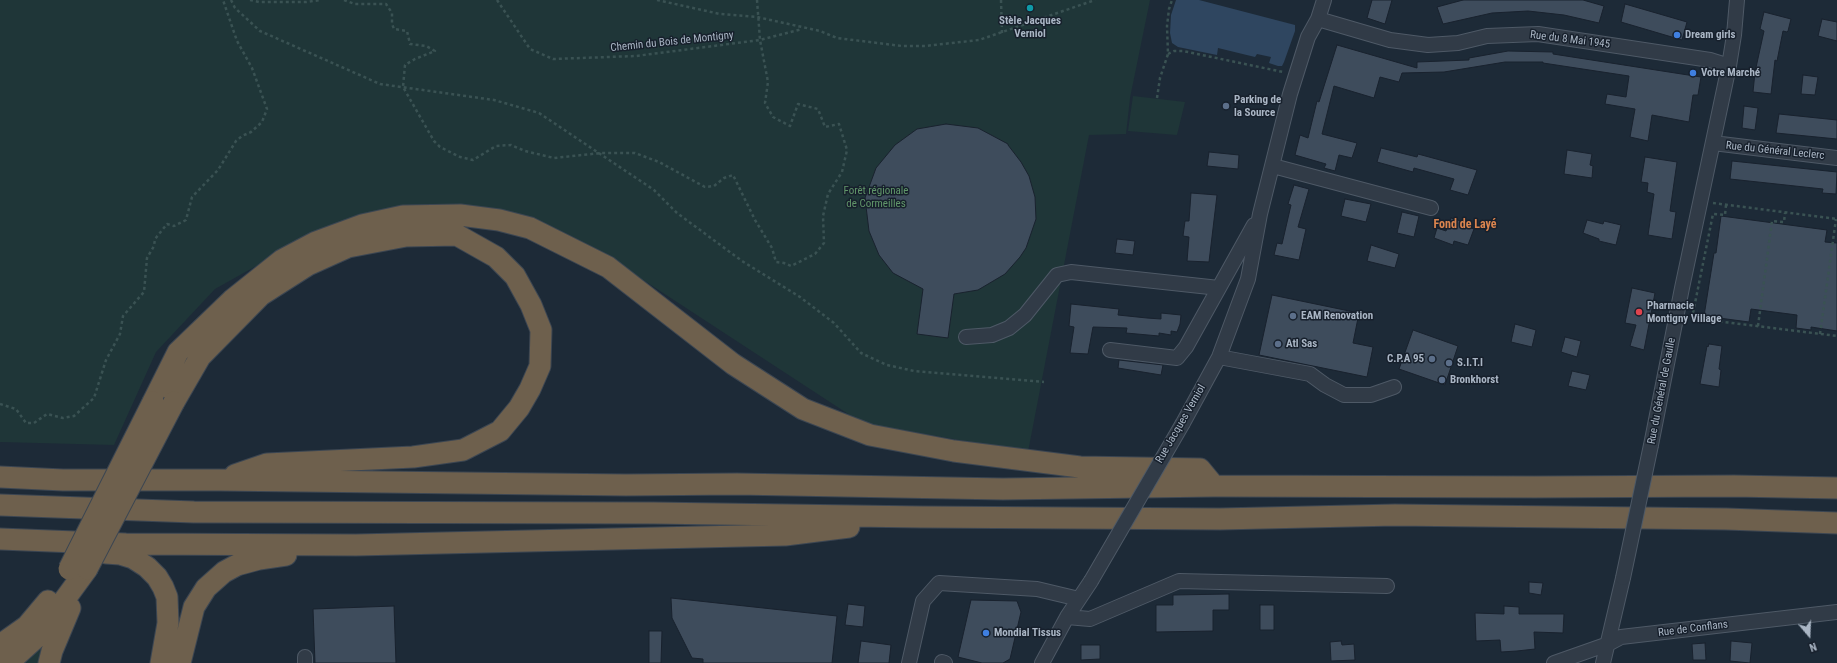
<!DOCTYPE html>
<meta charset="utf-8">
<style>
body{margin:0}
#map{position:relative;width:1837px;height:663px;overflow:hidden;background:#1d2a37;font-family:"Roboto Condensed",sans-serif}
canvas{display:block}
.north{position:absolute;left:1789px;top:615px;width:40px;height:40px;-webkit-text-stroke:3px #17202c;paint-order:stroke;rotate:161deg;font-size:11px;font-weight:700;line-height:16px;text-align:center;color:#aab6c5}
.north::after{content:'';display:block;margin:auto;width:14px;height:18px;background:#aab6c5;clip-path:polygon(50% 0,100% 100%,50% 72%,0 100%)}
</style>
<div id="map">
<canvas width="1837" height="663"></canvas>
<div class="north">N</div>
</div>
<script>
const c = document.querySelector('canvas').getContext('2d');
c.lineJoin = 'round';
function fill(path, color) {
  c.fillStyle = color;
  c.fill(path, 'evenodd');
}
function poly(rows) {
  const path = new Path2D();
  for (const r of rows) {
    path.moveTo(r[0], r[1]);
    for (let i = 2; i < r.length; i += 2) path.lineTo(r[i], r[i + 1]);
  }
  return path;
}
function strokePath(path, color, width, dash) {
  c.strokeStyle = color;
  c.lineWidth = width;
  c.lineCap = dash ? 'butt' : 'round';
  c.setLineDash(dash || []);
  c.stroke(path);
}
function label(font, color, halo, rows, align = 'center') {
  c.font = font + ' "Roboto Condensed",sans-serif';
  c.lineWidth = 3;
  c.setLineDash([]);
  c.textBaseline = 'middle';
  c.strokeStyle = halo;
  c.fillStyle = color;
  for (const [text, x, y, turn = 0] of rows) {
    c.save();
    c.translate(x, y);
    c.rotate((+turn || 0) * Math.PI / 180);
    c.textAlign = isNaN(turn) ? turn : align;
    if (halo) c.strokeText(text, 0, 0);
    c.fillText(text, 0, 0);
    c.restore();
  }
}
const green = poly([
 [0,0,1150,0,1130,98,1126,134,1089,135,1028,452,862,423,628,270,501,209,394,212,308,237,215,289,156,352,114,445,0,442],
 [1133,96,1185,102,1177,135,1128,131],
 [44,645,41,663,23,663]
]);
const water = poly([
 [1176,0,1199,0,1295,25,1295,31,1284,62,1282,66,1278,66,1269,63,1271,57,1257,54,1255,57,1218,48,1217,55,1178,47,1172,43,1170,33,1171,15]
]);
const building = poly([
 [1372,0,1392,0,1385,24,1367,18,1372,0],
 [1463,0,1583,0,1604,6,1599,23,1564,15,1528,11,1492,13,1443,24,1437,7,1463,0],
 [1625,4,1687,22,1682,40,1621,22,1625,4],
 [1764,12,1791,19,1788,31,1787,32,1783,31,1777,61,1775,60,1771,94,1753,92,1755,72,1764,31,1760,29,1764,12],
 [1822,19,1837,22,1837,41,1818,36,1822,19],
 [1337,45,1417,68,1417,62,1469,60,1469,58,1508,51,1553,52,1553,54,1701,77,1698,95,1693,95,1689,122,1652,115,1648,141,1630,137,1635,109,1605,104,1607,94,1626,97,1629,76,1543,63,1543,62,1505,62,1444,72,1402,73,1399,82,1380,77,1374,98,1334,86,1322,134,1357,143,1352,158,1339,155,1335,171,1324,168,1326,164,1295,155,1300,135,1308,138,1317,101,1319,102,1337,45],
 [1803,75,1818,77,1815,95,1801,94,1803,75],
 [1744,106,1758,108,1755,130,1742,128,1744,106],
 [1779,114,1837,120,1837,139,1776,133,1779,114],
 [946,124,978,128,1008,144,1008,145,1021,162,1029,176,1035,197,1036,219,1026,248,1020,257,1005,274,978,290,954,294,948,338,917,334,923,289,893,273,879,255,869,231,865,198,876,168,895,145,917,129,946,124],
 [1381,148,1417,157,1418,154,1477,170,1468,195,1450,190,1454,179,1414,168,1413,172,1377,162,1381,148],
 [1567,150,1592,154,1590,165,1593,166,1592,178,1564,174,1567,150],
 [1209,152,1239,155,1238,169,1207,166,1209,152],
 [1645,157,1677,162,1670,211,1676,212,1672,239,1648,235,1654,194,1647,192,1648,183,1641,182,1645,157],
 [1732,161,1837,172,1836,194,1822,193,1823,189,1730,179,1732,161],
 [1294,185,1309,189,1298,227,1306,229,1299,260,1274,255,1277,243,1282,244,1291,205,1288,204,1294,185],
 [1191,193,1217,195,1209,262,1187,261,1189,237,1183,236,1185,221,1189,221,1191,193],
 [1345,199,1371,204,1366,222,1341,216,1345,199],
 [1402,212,1419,216,1414,237,1397,233,1402,212],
 [1721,216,1827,230,1825,242,1837,243,1837,331,1811,327,1811,330,1796,328,1797,315,1751,309,1749,322,1704,316,1714,253,1716,253,1721,216],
 [1451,218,1464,222,1463,225,1474,229,1468,245,1454,241,1453,245,1434,238,1437,228,1446,231,1451,218],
 [1587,220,1603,224,1604,221,1621,225,1616,245,1599,241,1599,239,1583,233,1587,220],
 [1117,239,1135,241,1133,255,1115,253,1117,239],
 [1371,245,1399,254,1395,268,1367,261,1371,245],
 [1632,288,1655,293,1644,350,1630,346,1636,325,1625,323,1632,288],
 [1272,295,1359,313,1353,343,1373,347,1367,377,1259,355,1272,295],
 [1071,304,1119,309,1118,315,1147,318,1161,319,1161,313,1181,315,1180,324,1177,332,1171,331,1171,335,1159,333,1159,336,1126,333,1127,328,1093,327,1088,354,1070,353,1074,327,1069,326,1071,304],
 [1515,324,1536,330,1532,347,1511,342,1515,324],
 [1413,330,1458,346,1445,385,1399,369,1413,330],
 [1565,337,1581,341,1577,357,1561,352,1565,337],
 [1709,344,1722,346,1719,369,1721,370,1719,387,1700,384,1707,346,1708,347,1709,344],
 [1119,360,1163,365,1161,375,1118,368,1119,360],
 [1572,371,1590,375,1586,390,1568,386,1572,371],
 [1529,582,1543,583,1541,595,1529,593,1529,582],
 [1229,594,1229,610,1213,610,1213,631,1156,632,1156,605,1173,605,1173,595,1229,594],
 [671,598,837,616,832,663,703,663,703,659,692,658,672,618,671,598],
 [971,600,1017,601,1021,612,1010,659,1003,663,982,663,958,657,971,600],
 [848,604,865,606,863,627,845,625,848,604],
 [1260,605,1274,605,1274,630,1260,630,1260,605],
 [394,606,396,663,315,663,313,609,394,606],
 [1504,606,1519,607,1519,614,1564,614,1563,633,1534,632,1535,649,1517,651,1501,652,1500,640,1476,641,1475,613,1504,614,1504,606],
 [649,631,662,631,661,663,649,663,649,631],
 [861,641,891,645,889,663,858,663,861,641],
 [1341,641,1342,645,1354,644,1355,660,1331,661,1330,642,1341,641],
 [1731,641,1752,643,1750,663,1730,661,1731,641],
 [1705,643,1706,660,1693,660,1692,644,1705,643],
 [1081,645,1100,645,1100,659,1081,660,1081,645]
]);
const path = poly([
 [231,0,235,8,260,31,380,84,494,100,539,113,654,190,677,213,742,261,800,297,834,323,861,353,887,365,914,371,1044,382],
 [250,0,259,2,306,2,321,0],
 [344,0,355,4,386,4,392,13,392,24,394,29,407,31,410,44,426,46,435,51,415,59,405,65,403,87,434,141,440,147,460,157,473,160,496,146,511,145,525,151,554,158,601,153,635,153,659,162,705,187,714,186,724,178,733,175,755,220,772,248,776,262,784,263,791,266,815,254,824,243,823,216,828,194,842,172,847,150,839,124,825,127,818,109,798,104,790,126,773,117,765,103,768,82,760,40,757,0],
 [497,0,530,49,553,59,636,56,760,40,802,29],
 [657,0,720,14,757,17,820,31,837,38,902,46,925,46,979,40,1095,0],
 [1001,0,1002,33],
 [1168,54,1174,51,1183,51,1283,72],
 [1157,98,1160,78,1168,54,1167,26,1169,9,1172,0],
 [1713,203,1837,219],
 [1726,205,1725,215,1713,214,1692,318,1837,336],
 [1758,326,1772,221,1784,222,1785,213],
 [1820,334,1836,219],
 [0,404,16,409,26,423,34,423,47,414,63,418,74,416,94,398,106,360,120,334,123,316,144,292,147,258,154,246,155,239,167,224,174,226,186,220,192,197,218,170,236,141,242,136,251,132,262,122,267,109,252,68,237,41,223,0]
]);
const minor = poly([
 [1318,19,1390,40,1428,45,1458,43,1487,36,1538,34,1710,60,1729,66],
 [1713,143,1837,158],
 [1273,166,1431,208],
 [966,337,992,335,1009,328,1025,315,1057,275,1071,272,1219,288],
 [1110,350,1177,358,1186,347,1254,225],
 [1219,357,1310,374,1325,385,1344,395,1371,395,1394,387],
 [1183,423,1219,357,1248,279,1260,214,1290,94,1308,37,1318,19,1324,0],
 [1651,445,1682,288,1729,66,1734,35,1737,0],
 [1067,617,1090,619,1179,581,1387,586],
 [305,657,305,663],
 [942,662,945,663],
 [909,663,923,601,939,583,1037,589,1079,599],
 [1042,663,1067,617,1091,581],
 [1554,663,1608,644,1621,637,1837,612],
 [1603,663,1623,578]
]);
const highway = poly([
 [153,402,178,352,232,300,282,260,316,242,362,225,403,216,460,215,499,220,530,228,608,267,733,364,803,409,870,435,954,451,1080,467,1200,469,1214,486],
 [174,402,200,357,261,295,308,265,348,247,406,236,457,235,496,257,515,276,531,305,541,330,540,366,530,389,519,408,500,431,463,450,413,457,267,464,235,475],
 [0,477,63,480,219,480,626,485,737,484,1003,489,1214,486,1535,487,1734,486,1837,488],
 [0,505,194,512,653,513,921,517,1220,519,1395,515,1726,519,1837,523],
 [0,539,126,544,356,545,785,535,849,527],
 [106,553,120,554,133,558,147,567,157,577,163,587,167,597,168,623,161,663],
 [0,645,27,626,48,601],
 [4,663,17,655,38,636,87,569],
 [49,663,52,651,70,608],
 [180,663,194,607,206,588,224,572,237,565,259,559,286,555]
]);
const minorBridge = poly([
 [1623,578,1651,445],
 [1091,581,1183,423]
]);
const highwayBridge = poly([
 [69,569,153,402],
 [87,569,174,402]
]);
const markers = [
 [1030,8,4,"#0f9aa8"],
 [1677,35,4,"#3f7fe0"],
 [1693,73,4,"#3f7fe0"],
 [1226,106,4,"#5c6f8a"],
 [1639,312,4,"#e0444e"],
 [1293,316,4,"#5c6f8a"],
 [1278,344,4,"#5c6f8a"],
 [1432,359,4,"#5c6f8a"],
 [1449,363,4,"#5c6f8a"],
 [1442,380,4,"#5c6f8a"],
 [986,633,4,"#3f7fe0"]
];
const poiNames = [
 ["Stèle Jacques",1030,21,"center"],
 ["Verniol",1030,34,"center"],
 ["Dream girls",1685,35],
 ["Votre Marché",1701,73],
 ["Parking de",1234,100],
 ["la Source",1234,113],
 ["Pharmacie",1647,306],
 ["Montigny Village",1647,319],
 ["EAM Renovation",1301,316],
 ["Atl Sas",1286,344],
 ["C.P.A 95",1424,359,"right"],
 ["S.I.T.I",1457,363],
 ["Bronkhorst",1450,380],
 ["Mondial Tissus",994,633]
];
const streetNames = [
 ["Rue du 8 Mai 1945",1570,40,7],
 ["Chemin du Bois de Montigny",672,42,-6],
 ["Rue du Général Leclerc",1775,151,6],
 ["Rue du Général de Gaulle",1662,391,-79],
 ["Rue Jacques Verniol",1181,424,-60],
 ["Rue de Conflans",1693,629,-7]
];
const parkNames = [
 ["Forêt régionale",876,191],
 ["de Cormeilles",876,204]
];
const neighbourhoodNames = [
 ["Fond de Layé",1465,225]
];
fill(green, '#1f3638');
fill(water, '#2f4660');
fill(building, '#3e4c5c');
strokePath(building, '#19222e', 1);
strokePath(minor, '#4e5966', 16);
strokePath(highway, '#3c4652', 23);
strokePath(path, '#3a5253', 2.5, [3, 3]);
strokePath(minor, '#313b47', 14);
strokePath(highway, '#6e604d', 21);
strokePath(minorBridge, '#4e5966', 16, []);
strokePath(highwayBridge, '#3c4652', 23, []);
strokePath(minorBridge, '#313b47', 14);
strokePath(highwayBridge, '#6e604d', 21);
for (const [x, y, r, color] of markers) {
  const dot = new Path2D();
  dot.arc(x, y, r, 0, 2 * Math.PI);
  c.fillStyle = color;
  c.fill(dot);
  strokePath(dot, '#17202c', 1.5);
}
label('bold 11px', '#aab6c5', '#17202c', poiNames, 'left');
label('11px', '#aab6c5', '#17202c', streetNames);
label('11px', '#61966a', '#17202c', parkNames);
label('bold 12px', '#db854f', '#17202c', neighbourhoodNames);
</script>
